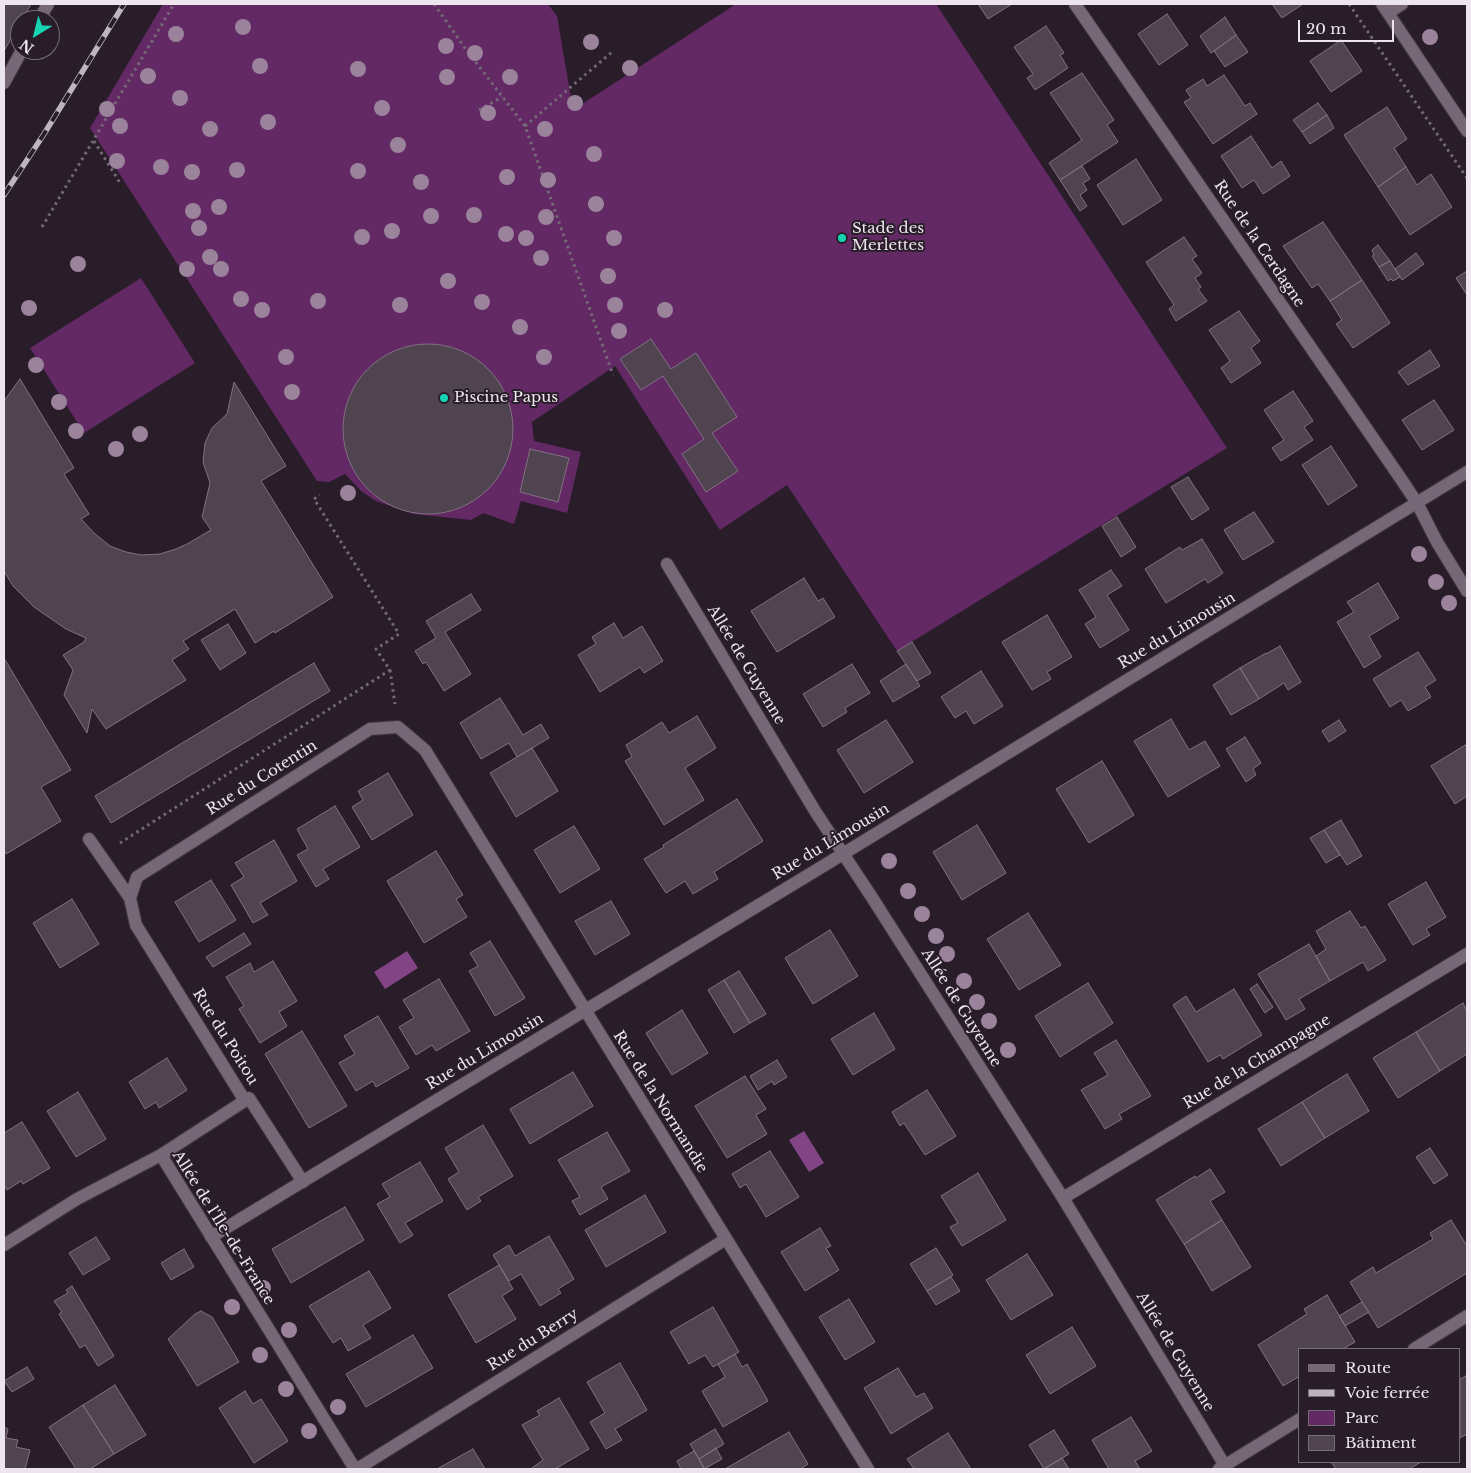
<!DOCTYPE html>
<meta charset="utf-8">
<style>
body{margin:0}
#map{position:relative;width:1471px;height:1473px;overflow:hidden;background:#291d29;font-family:"Libre Baskerville",serif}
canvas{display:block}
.frame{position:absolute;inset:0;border:5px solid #ede5ed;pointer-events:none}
.legend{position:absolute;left:1298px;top:1348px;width:162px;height:115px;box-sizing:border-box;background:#291d29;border:1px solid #776d77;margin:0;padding:6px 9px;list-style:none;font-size:15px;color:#ede5ed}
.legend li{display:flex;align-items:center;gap:10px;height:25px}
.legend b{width:25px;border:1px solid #776d77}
.north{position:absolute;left:10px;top:10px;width:50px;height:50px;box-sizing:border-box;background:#291d29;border:1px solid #776d77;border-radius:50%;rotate:216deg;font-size:14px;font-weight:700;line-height:20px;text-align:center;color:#ede5ed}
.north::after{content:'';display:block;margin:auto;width:18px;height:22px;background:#15d5b3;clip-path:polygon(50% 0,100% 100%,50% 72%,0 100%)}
.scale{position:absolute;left:1298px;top:20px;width:96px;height:22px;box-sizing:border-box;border:2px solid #ede5ed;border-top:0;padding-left:6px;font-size:15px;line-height:18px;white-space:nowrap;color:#ede5ed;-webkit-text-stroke:4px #291d29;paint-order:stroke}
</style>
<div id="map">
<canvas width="1471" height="1473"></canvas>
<div class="frame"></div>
<ul class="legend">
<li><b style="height:6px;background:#766876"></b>Route</li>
<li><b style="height:6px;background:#bdb4bd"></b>Voie ferrée</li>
<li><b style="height:14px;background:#622965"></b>Parc</li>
<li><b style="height:14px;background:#514451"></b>Bâtiment</li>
</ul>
<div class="north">N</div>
<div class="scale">20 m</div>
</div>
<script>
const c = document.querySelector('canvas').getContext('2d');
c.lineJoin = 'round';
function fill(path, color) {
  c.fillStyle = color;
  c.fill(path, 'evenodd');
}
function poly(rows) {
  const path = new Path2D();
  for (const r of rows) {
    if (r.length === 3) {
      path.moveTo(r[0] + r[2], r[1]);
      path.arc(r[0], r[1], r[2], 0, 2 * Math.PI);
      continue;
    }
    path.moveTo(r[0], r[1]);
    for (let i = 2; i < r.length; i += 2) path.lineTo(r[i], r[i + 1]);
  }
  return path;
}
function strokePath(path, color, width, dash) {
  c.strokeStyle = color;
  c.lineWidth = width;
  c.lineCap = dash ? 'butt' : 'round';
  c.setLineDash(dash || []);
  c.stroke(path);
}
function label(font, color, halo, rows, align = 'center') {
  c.font = font + ' "Libre Baskerville",serif';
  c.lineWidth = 4;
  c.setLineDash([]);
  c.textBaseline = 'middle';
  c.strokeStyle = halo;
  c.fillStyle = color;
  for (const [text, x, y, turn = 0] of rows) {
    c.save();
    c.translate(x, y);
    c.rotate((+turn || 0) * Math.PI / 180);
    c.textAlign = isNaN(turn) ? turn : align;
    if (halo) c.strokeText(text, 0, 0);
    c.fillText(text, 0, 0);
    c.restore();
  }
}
const green = poly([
 [163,4,548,4,557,16,573,110,736,4,936,4,1227,448,897,651,787,485,720,530,615,366,532,422,534,441,581,452,567,513,521,501,514,524,483,513,471,520,414,514,376,501,361,491,345,474,329,482,317,481,90,128],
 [141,278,195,363,84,433,30,348]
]);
const water = poly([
 [407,951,418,968,385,989,374,972],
 [804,1131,824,1163,809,1172,789,1140]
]);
const building = poly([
 [4,4,31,4,22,20,20,20,20,23,4,51,4,4],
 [978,4,1012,4,988,19,978,4],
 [1272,4,1303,4,1282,18,1272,4],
 [1167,14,1188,45,1159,65,1138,34,1167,14],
 [1225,17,1236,35,1211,53,1200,36,1225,17],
 [1046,26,1064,53,1060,55,1068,68,1035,90,1027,78,1033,74,1014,47,1046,26],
 [1236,35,1248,52,1225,67,1214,51,1236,35],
 [1341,40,1362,71,1331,92,1310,61,1341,40],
 [1082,73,1114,120,1107,125,1118,142,1060,180,1049,163,1082,140,1050,93,1082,73],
 [1224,75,1245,106,1250,103,1257,114,1213,144,1184,102,1191,98,1186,90,1203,79,1207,86,1224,75],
 [1318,103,1327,115,1302,132,1293,120,1318,103],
 [1387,107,1407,139,1394,148,1406,167,1378,187,1344,135,1387,107],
 [1327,115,1334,128,1310,144,1302,132,1327,115],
 [1251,136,1272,168,1281,161,1290,176,1263,194,1254,180,1242,188,1221,156,1251,136],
 [1136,159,1162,200,1123,225,1097,185,1136,159],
 [1082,166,1090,179,1083,183,1087,190,1080,195,1087,206,1080,211,1060,180,1082,166],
 [1406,167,1417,185,1431,174,1452,207,1410,235,1378,187,1406,167],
 [1323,222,1362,280,1330,301,1318,284,1312,288,1283,246,1323,222],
 [1184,237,1197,256,1192,259,1202,273,1195,278,1201,287,1198,289,1207,301,1176,321,1169,309,1174,305,1146,262,1184,237],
 [1378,245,1390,261,1379,267,1372,256,1374,255,1372,250,1378,245],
 [1416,253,1424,264,1402,280,1395,269,1416,253],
 [1390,261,1400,277,1393,281,1391,279,1388,281,1379,267,1390,261],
 [1467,271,1467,295,1456,278,1467,271],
 [1362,280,1390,323,1353,348,1336,324,1342,320,1330,301,1362,280],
 [1239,311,1260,341,1251,348,1261,363,1231,383,1221,368,1230,361,1209,330,1239,311],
 [651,339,671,369,696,353,737,417,712,433,738,471,706,492,682,454,704,439,663,376,641,390,620,359,651,339],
 [428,429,85],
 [1430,350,1440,366,1408,385,1398,372,1430,350],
 [20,379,74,468,64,474,89,514,81,519,94,533,110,546,126,552,141,555,160,554,176,549,187,544,211,530,202,517,210,483,203,462,205,443,212,428,227,414,234,382,286,466,261,481,333,597,275,633,274,631,255,643,235,609,183,641,189,649,172,660,186,680,106,729,92,709,87,733,64,695,73,670,63,655,84,642,86,638,66,629,34,607,13,586,4,571,4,401,20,379],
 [1293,391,1313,421,1304,427,1313,440,1281,461,1272,448,1284,440,1264,410,1293,391],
 [1434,400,1454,430,1422,450,1402,420,1434,400],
 [1331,446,1357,486,1328,505,1302,465,1331,446],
 [530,449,569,458,558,502,520,492,530,449],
 [1188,477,1209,509,1192,520,1171,487,1188,477],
 [1254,512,1274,542,1243,560,1224,530,1254,512],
 [1117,517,1136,547,1121,557,1102,526,1117,517],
 [1202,539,1223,573,1208,583,1205,579,1166,603,1145,569,1180,547,1182,550,1202,539],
 [1111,570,1122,586,1107,595,1129,630,1100,648,1085,624,1096,617,1079,590,1111,570],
 [804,578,818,601,823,598,835,617,777,652,751,611,804,578],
 [1378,583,1399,618,1369,636,1381,657,1364,668,1337,622,1354,612,1347,602,1378,583],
 [471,594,481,610,445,632,471,674,444,691,426,662,423,664,415,651,436,638,426,621,471,594],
 [1047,615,1072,657,1047,672,1051,679,1032,690,1002,642,1047,615],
 [614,623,623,638,642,626,663,661,644,673,640,667,600,692,578,655,596,644,592,637,614,623],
 [228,624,246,653,220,670,201,640,228,624],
 [912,642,931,673,917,681,897,651,912,642],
 [1280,646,1301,682,1288,690,1284,683,1259,699,1240,668,1266,653,1266,654,1280,646],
 [1418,652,1436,680,1425,687,1431,697,1408,711,1401,700,1390,707,1373,679,1418,652],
 [4,658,71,770,41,787,61,821,6,854,4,850,4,658],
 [314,663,330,691,111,823,95,796,314,663],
 [852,664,870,693,845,708,847,712,823,727,803,694,852,664],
 [906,664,920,686,893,702,880,681,906,664],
 [1240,668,1259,699,1231,715,1213,685,1240,668],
 [981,671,1003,706,974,724,966,711,955,718,941,697,981,671],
 [500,698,523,735,541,724,549,738,517,757,509,743,481,759,460,723,500,698],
 [697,716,716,748,685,768,704,800,664,825,625,761,632,757,626,745,662,722,669,733,697,716],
 [1171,719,1189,750,1205,741,1220,766,1168,797,1134,741,1171,719],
 [886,720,913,762,864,793,837,750,886,720],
 [1339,720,1346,731,1329,742,1322,731,1339,720],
 [1245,737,1261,763,1253,769,1256,775,1246,782,1226,749,1245,737],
 [1467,744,1467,796,1455,804,1431,766,1467,744],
 [532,748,558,791,516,817,490,773,532,748],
 [1102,761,1134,815,1089,843,1056,789,1102,761],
 [388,773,413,815,372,840,352,807,363,800,358,791,388,773],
 [737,799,763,841,714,872,718,879,693,894,685,881,666,893,644,859,664,847,663,845,737,799],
 [335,806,360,847,323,869,329,879,316,887,297,855,308,849,297,829,335,806],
 [1341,820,1362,856,1347,865,1324,830,1341,820],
 [977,825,1006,873,962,900,933,852,977,825],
 [574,826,600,869,560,893,534,850,574,826],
 [1324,830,1340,855,1326,863,1310,838,1324,830],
 [274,840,297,881,260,903,268,915,253,923,231,885,244,877,235,863,274,840],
 [436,851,463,895,456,899,467,917,424,943,387,881,436,851],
 [211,880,236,920,199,942,175,902,211,880],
 [1426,882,1446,917,1426,929,1430,935,1413,945,1388,904,1426,882],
 [72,899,99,944,60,968,33,923,72,899],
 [611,901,630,934,595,955,575,921,611,901],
 [1350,911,1361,928,1365,926,1386,960,1368,971,1363,962,1330,981,1316,956,1326,949,1316,931,1350,911],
 [1028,913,1061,965,1019,990,987,939,1028,913],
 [830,930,858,976,813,1004,785,958,830,930],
 [244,933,251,944,213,967,206,957,244,933],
 [490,941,525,998,495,1016,469,971,478,966,470,953,490,941],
 [1309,944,1330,981,1299,999,1305,1009,1286,1020,1258,974,1309,944],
 [273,961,297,1001,279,1012,287,1026,260,1043,239,1009,244,1006,226,977,250,963,254,972,273,961],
 [739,971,766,1014,750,1023,724,980,739,971],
 [439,979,470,1031,436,1051,432,1045,416,1055,399,1027,414,1018,403,1000,439,979],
 [724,980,750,1023,734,1033,708,990,724,980],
 [1088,983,1113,1023,1060,1057,1035,1016,1088,983],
 [1257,984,1273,1007,1265,1013,1250,989,1257,984],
 [1234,989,1262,1035,1223,1059,1220,1055,1208,1062,1173,1005,1186,996,1196,1012,1234,989],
 [1463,1003,1467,1011,1467,1054,1440,1071,1416,1032,1463,1003],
 [682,1010,708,1053,672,1075,646,1033,682,1010],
 [874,1013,895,1049,853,1075,831,1039,874,1013],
 [378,1016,409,1068,376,1087,373,1081,356,1091,339,1063,355,1054,344,1036,378,1016],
 [302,1031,347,1106,309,1128,265,1054,302,1031],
 [1416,1032,1440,1071,1398,1098,1373,1058,1416,1032],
 [1116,1040,1151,1096,1119,1114,1122,1119,1105,1129,1081,1090,1108,1075,1094,1053,1116,1040],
 [167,1058,187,1090,159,1108,156,1102,145,1109,129,1082,167,1058],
 [777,1060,787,1077,774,1085,772,1081,758,1090,750,1076,777,1060],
 [573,1072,593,1106,530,1144,510,1109,573,1072],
 [1347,1074,1369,1111,1325,1138,1302,1102,1347,1074],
 [745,1076,766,1109,756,1115,767,1134,727,1158,695,1106,745,1076],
 [927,1090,956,1136,925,1155,904,1123,900,1126,892,1112,927,1090],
 [78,1092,106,1139,76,1157,47,1111,78,1092],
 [1302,1102,1325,1138,1281,1166,1258,1129,1302,1102],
 [22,1122,50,1168,23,1184,21,1181,7,1190,4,1184,4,1133,22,1122],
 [483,1125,513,1176,478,1197,481,1201,467,1210,448,1179,459,1172,445,1148,483,1125],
 [607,1132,630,1171,601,1187,608,1199,580,1215,572,1201,580,1197,558,1160,607,1132],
 [1430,1148,1448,1175,1434,1184,1416,1157,1430,1148],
 [770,1151,799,1197,766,1217,746,1184,740,1188,732,1174,770,1151],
 [420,1162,443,1201,405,1223,413,1235,400,1243,377,1204,390,1197,382,1184,420,1162],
 [1210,1169,1225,1192,1210,1201,1222,1220,1184,1244,1156,1200,1195,1176,1196,1178,1210,1169],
 [978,1173,1006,1220,962,1246,950,1227,958,1223,941,1196,978,1173],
 [645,1195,666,1232,606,1267,585,1230,645,1195],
 [345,1207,364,1240,291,1283,272,1249,345,1207],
 [1222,1220,1251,1267,1212,1291,1184,1244,1222,1220],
 [1451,1220,1467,1246,1467,1273,1378,1328,1350,1282,1373,1267,1376,1273,1433,1239,1430,1233,1451,1220],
 [820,1228,831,1246,826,1248,839,1270,805,1291,781,1252,820,1228],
 [549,1236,574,1279,558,1289,561,1293,540,1306,521,1274,509,1281,493,1255,509,1245,515,1256,549,1236],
 [96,1237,110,1259,83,1275,69,1253,96,1237],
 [936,1248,953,1275,927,1291,910,1264,936,1248],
 [184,1249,194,1267,171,1280,161,1263,184,1249],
 [1027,1254,1053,1295,1011,1320,986,1280,1027,1254],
 [499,1265,513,1289,502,1296,516,1319,476,1343,448,1295,499,1265],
 [369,1271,391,1308,363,1325,371,1338,348,1351,341,1338,333,1343,309,1306,369,1271],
 [951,1277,960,1291,936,1305,927,1291,951,1277],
 [72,1286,114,1356,98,1366,85,1345,80,1348,59,1314,62,1312,54,1301,68,1293,66,1290,72,1286],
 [1327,1295,1355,1342,1343,1349,1300,1349,1300,1376,1283,1386,1258,1345,1307,1314,1304,1309,1327,1295],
 [849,1299,875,1342,845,1360,819,1317,849,1299],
 [1362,1302,1369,1312,1345,1326,1339,1316,1362,1302],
 [713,1307,739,1352,713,1367,705,1355,689,1364,670,1332,713,1307],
 [201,1311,212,1317,239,1362,197,1386,168,1339,195,1314,201,1311],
 [1072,1327,1096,1366,1050,1394,1026,1355,1072,1327],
 [413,1335,433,1368,366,1407,346,1374,413,1335],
 [735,1354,742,1367,747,1364,768,1401,723,1427,702,1391,725,1377,718,1364,735,1354],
 [620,1363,647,1410,615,1429,622,1440,606,1449,590,1422,605,1413,587,1382,620,1363],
 [27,1367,34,1379,12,1392,4,1381,27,1367],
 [898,1368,916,1397,924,1393,933,1408,891,1434,864,1388,898,1368],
 [1466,1376,1467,1379,1467,1434,1460,1438,1460,1379,1466,1376],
 [115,1385,146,1435,114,1454,83,1405,115,1385],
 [245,1391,253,1404,261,1399,288,1441,254,1463,219,1408,245,1391],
 [559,1398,589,1449,555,1469,532,1469,532,1468,543,1460,522,1425,540,1415,537,1411,559,1398],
 [83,1405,114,1454,90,1469,76,1469,49,1427,83,1405],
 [1131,1417,1152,1451,1135,1461,1140,1469,1109,1469,1092,1440,1131,1417],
 [4,1427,8,1429,6,1438,18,1440,16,1447,30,1450,25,1469,4,1469,4,1427],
 [715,1429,724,1444,699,1459,690,1444,715,1429],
 [1054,1430,1069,1454,1044,1469,1029,1445,1054,1430],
 [789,1432,808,1464,800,1469,725,1469,789,1432],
 [948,1433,971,1469,914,1469,907,1459,948,1433],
 [716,1448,722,1459,704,1469,699,1459,716,1448],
 [473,1449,485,1469,437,1469,473,1449],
 [694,1451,705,1469,681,1469,677,1461,694,1451],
 [1062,1458,1069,1469,1044,1469,1062,1458],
 [1331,1462,1421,1462,1409,1469,1336,1469,1331,1462]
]);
const path = poly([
 [434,4,467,51,525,126,613,375],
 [1349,4,1467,178],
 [479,110,502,97],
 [525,126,612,52],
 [94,141,120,183],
 [42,227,174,4],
 [390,670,395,704],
 [120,843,390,670,376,649,399,634,314,499,320,495]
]);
const minor = poly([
 [1075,4,1401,479,1417,503,1437,542,1467,591],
 [1382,4,1467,131],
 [1388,13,1402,4],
 [39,20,48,4],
 [4,83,22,50],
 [667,564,815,811,873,899,1063,1198,1227,1469],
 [89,839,130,898,136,925,245,1101],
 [130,898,137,877,370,729,398,727,425,750,868,1469],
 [161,1155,355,1469],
 [1063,1198,1467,954],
 [211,1237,815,871,1467,472],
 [4,1245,77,1199,161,1155,249,1098,303,1182],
 [1414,1349,1467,1316],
 [357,1469,726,1239],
 [1219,1469,1300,1419]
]);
const rail = poly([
 [4,195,44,134,124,4]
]);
const trees = [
 [243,27],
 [176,34],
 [1430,37],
 [591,42],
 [446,46],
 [475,53],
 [260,66],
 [630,68],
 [358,69],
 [148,76],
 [447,77],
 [510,77],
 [180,98],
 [575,103],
 [382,108],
 [107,109],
 [488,113],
 [268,122],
 [120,126],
 [210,129],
 [545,129],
 [398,145],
 [594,154],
 [117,161],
 [161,167],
 [237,170],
 [358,171],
 [192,172],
 [507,177],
 [548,180],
 [421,182],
 [596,204],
 [219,207],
 [193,211],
 [474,215],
 [431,216],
 [546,217],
 [199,228],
 [392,231],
 [506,234],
 [362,237],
 [526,238],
 [614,238],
 [210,257],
 [541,258],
 [78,264],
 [187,269],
 [221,269],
 [608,276],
 [448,281],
 [241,299],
 [318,301],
 [482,302],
 [400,305],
 [615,305],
 [29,308],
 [262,310],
 [665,310],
 [520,327],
 [619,331],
 [286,357],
 [544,357],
 [36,365],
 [292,392],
 [59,402],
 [76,431],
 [140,434],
 [116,449],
 [348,493],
 [1419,554],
 [1436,582],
 [1449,603],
 [889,861],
 [908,891],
 [922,914],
 [936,936],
 [947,954],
 [964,981],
 [977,1002],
 [989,1021],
 [1008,1050],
 [263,1288],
 [232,1307],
 [289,1330],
 [260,1355],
 [286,1389],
 [338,1407],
 [309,1431]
];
const markers = [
 [842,238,5,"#15d5b3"],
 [444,398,5,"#15d5b3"]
];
const poiNames = [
 ["Stade des",852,229],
 ["Merlettes",852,246],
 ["Piscine Papus",454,398]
];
const streetNames = [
 ["Rue de la Cerdagne",1259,244,56],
 ["Rue du Limousin",1177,631,-31],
 ["Allée de Guyenne",746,665,59],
 ["Rue du Cotentin",262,778,-32],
 ["Rue du Limousin",831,842,-31],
 ["Allée de Guyenne",961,1008,58],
 ["Rue du Poitou",225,1037,58],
 ["Rue du Limousin",485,1052,-31],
 ["Rue de la Champagne",1257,1062,-31],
 ["Rue de la Normandie",660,1102,58],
 ["Allée de l'Île-de-France",223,1228,58],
 ["Rue du Berry",533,1340,-32],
 ["Allée de Guyenne",1175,1352,59]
];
fill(green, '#622965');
fill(water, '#824485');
fill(building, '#514451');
strokePath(building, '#817281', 1);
strokePath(minor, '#413842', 14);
strokePath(path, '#756a75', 3, [2.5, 4]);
strokePath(minor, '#766876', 12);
strokePath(rail, '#bdb4bd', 5.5);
strokePath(rail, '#291d29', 4, [11]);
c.fillStyle = '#9c839c';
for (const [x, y] of trees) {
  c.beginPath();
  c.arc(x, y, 8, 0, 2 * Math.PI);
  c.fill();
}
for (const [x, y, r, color] of markers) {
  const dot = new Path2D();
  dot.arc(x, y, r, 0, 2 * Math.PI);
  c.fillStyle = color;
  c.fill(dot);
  strokePath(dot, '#291d29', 2);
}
label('15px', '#ede5ed', '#291d29', poiNames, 'left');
label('15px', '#ede5ed', '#291d29', streetNames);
</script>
